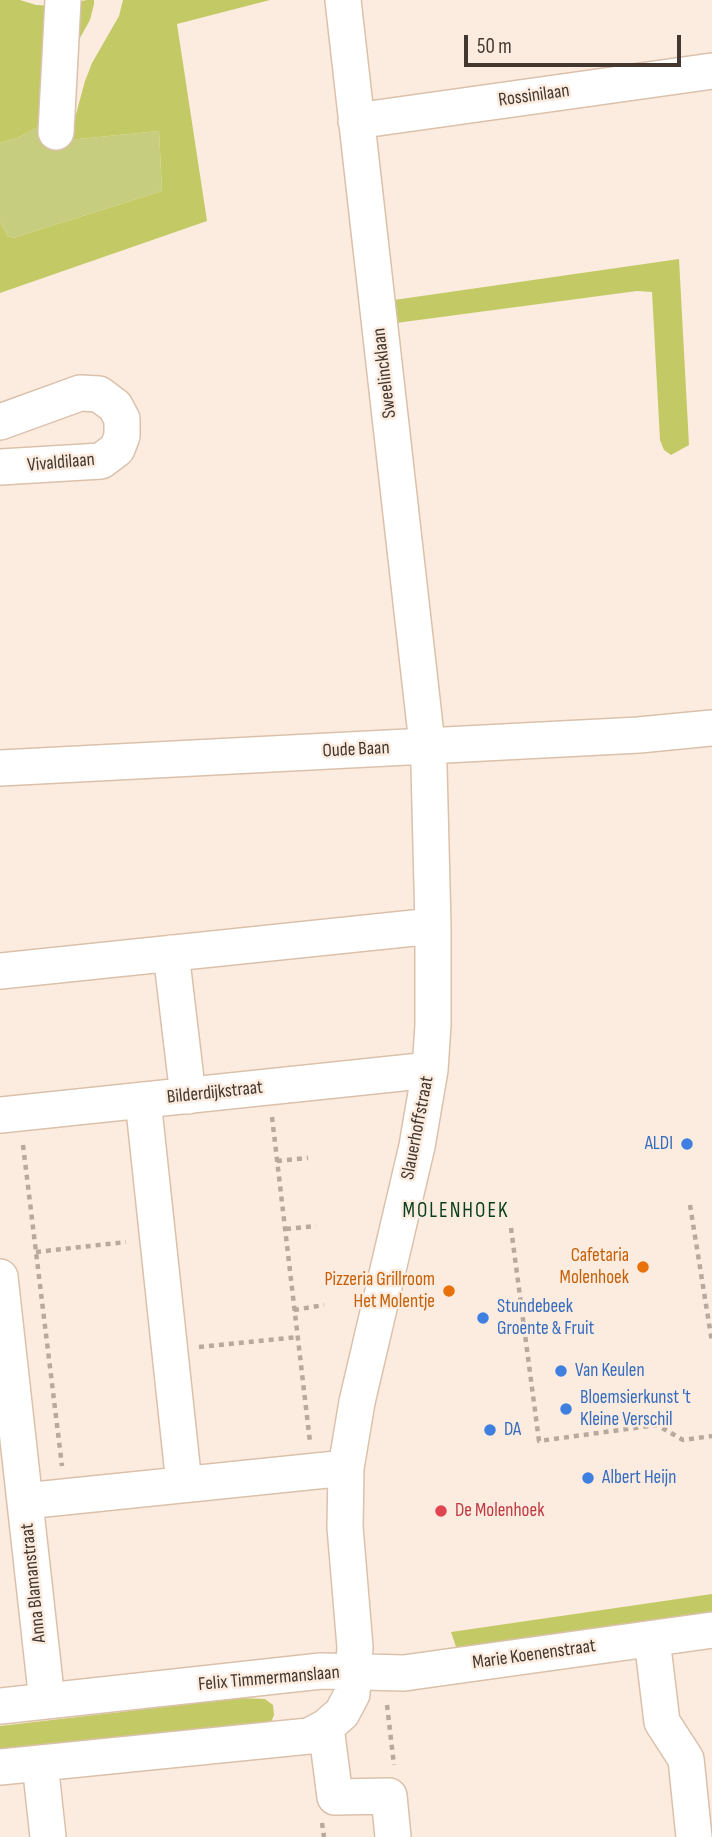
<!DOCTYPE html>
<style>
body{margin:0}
#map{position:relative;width:712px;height:1837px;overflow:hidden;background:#fcece0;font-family:"Sofia Sans Condensed",sans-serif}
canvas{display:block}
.scale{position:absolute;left:464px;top:35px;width:217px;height:32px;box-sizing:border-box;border:4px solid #42382f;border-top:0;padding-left:9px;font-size:21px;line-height:24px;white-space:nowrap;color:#42382f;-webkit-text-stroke:5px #fcece0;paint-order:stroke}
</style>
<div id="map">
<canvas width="712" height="1837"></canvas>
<div class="scale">50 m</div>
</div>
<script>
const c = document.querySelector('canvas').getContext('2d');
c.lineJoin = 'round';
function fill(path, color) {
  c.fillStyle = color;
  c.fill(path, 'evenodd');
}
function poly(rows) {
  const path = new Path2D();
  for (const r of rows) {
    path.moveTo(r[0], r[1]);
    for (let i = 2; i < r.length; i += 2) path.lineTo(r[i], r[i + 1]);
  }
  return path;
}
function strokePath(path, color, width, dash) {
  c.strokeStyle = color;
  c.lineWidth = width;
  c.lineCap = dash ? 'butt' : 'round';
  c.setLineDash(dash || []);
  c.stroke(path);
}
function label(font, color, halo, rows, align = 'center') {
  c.font = font + ' "Sofia Sans Condensed",sans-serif';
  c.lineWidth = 5;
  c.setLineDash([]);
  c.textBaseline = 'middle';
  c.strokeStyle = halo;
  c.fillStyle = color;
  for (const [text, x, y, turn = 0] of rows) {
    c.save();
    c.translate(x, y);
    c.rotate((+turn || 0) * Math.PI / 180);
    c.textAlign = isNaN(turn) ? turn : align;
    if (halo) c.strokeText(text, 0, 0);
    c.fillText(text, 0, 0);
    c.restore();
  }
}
const green = poly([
 [37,127,60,144,69,140,159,131,162,191,13,238,8,236,0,222,0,143,17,138]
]);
const forest = poly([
 [0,0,20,0,36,5,56,6,87,0,94,0,94,4,90,20,76,45,45,123,17,138,0,143],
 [123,0,270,0,177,24,207,221,0,293,0,222,8,236,13,238,162,191,159,131,69,140,85,81,92,63,119,16],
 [679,259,689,445,671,455,664,450,660,440,652,292,637,291,396,323,394,300],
 [712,1594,712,1615,457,1650,451,1632],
 [241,1698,265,1699,273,1705,274,1715,271,1722,0,1754,0,1726]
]);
const path = poly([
 [272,1117,310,1442],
 [23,1145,62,1466],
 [277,1161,308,1158],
 [690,1205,712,1342],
 [511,1228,539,1441,657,1425,683,1440,712,1436],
 [286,1229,316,1226],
 [36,1252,126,1242],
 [294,1310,324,1305],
 [199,1347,298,1337],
 [387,1705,394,1765],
 [322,1823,324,1837]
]);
const minor = poly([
 [356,121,712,71],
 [56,132,63,0],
 [0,422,80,393,99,394,115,406,122,419,122,436,117,449,101,461,0,467],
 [0,768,639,735,712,728],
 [171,953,188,1096],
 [0,971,433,926],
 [143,1100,184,1484],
 [0,1115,430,1070],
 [0,1277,47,1701],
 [25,1501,346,1468],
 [652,1639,662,1722,686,1759,694,1837],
 [0,1706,321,1671,404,1673,712,1630],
 [326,1727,335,1797,389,1796,393,1837],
 [40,1763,48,1837],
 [0,1767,309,1736,326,1727,342,1713,352,1694,355,1647,345,1527,346,1468,357,1402,417,1146,430,1070,433,1025,433,926,429,766,425,726,343,0]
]);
const markers = [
 [687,1144,7,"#3f7fe0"],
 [643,1267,7,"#e8710a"],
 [449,1291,7,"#e8710a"],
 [483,1318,7,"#3f7fe0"],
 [561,1371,7,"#3f7fe0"],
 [566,1409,7,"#3f7fe0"],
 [490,1430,7,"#3f7fe0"],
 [588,1478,7,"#3f7fe0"],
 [441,1511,7,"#e0444e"]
];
const streetNames = [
 ["Rossinilaan",534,96,-8],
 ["Sweelincklaan",385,373,-97],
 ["Vivaldilaan",61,463,-5],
 ["Oude Baan",356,750,-3],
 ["Bilderdijkstraat",215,1093,-6],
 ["Slauerhoffstraat",418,1128,-79],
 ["Anna Blamanstraat",34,1583,-96],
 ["Marie Koenenstraat",534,1655,-8],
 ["Felix Timmermanslaan",269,1679,-5]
];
const shopNames = [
 ["ALDI",673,1144,"right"],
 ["Stundebeek",497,1307],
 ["Groente & Fruit",497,1329],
 ["Van Keulen",575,1371],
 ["Bloemsierkunst 't",580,1398],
 ["Kleine Verschil",580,1420],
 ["DA",504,1430],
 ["Albert Heijn",602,1478]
];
const foodNames = [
 ["Cafetaria",629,1256],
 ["Molenhoek",629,1278],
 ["Pizzeria Grillroom",435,1280],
 ["Het Molentje",435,1302]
];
const healthNames = [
 ["De Molenhoek",455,1511]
];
const neighbourhoodNames = [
 ["MOLENHOEK",456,1212]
];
fill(green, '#c7cd7f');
fill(forest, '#c3ca65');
strokePath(minor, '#dac1ac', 38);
strokePath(path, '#b7a99e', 4.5, [5, 5]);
strokePath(minor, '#fff', 35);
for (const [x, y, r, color] of markers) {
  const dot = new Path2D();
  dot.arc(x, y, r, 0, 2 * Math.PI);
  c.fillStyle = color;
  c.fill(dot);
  strokePath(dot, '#fcece0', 2.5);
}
label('19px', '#42382f', '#fcece0', streetNames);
label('19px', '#366cbe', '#fcece0', shopNames, 'left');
label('19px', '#c56008', '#fcece0', foodNames, 'right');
label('19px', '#be3a42', '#fcece0', healthNames, 'left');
c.letterSpacing = '2px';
label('21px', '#063d1c', '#fcece0', neighbourhoodNames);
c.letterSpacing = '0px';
</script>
